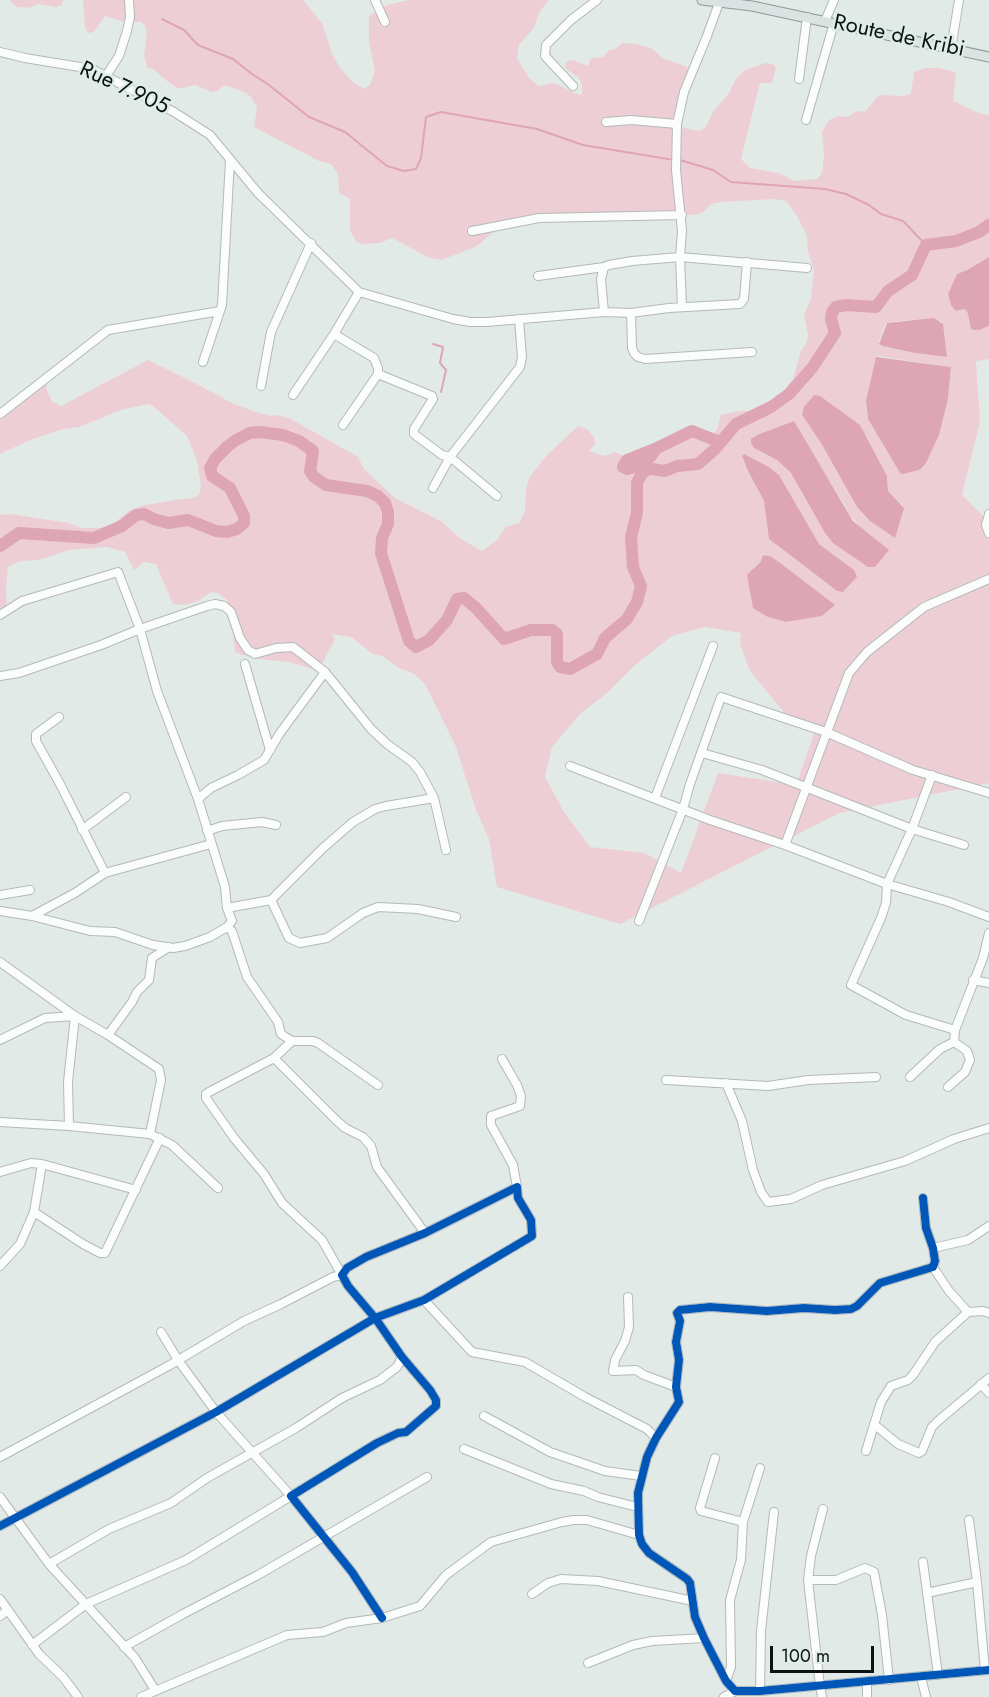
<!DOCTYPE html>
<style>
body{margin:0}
#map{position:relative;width:989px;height:1697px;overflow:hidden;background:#e2eae8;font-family:Jost,sans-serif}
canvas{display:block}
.scale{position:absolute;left:770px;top:1646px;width:104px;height:27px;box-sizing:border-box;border:3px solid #0d1110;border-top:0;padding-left:8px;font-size:18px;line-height:21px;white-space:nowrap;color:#0d1110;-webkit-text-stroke:4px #dfedea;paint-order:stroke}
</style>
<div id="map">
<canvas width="989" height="1697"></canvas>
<div class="scale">100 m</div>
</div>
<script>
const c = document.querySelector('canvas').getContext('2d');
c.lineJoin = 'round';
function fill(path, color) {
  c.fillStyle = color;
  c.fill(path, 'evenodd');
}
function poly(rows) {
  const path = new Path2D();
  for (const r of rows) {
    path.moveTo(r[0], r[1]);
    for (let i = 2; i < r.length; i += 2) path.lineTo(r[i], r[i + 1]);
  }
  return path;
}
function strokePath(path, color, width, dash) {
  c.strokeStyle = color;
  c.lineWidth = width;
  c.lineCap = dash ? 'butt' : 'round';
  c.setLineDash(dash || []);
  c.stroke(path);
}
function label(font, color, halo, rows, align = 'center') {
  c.font = font + ' Jost,sans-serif';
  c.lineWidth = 5;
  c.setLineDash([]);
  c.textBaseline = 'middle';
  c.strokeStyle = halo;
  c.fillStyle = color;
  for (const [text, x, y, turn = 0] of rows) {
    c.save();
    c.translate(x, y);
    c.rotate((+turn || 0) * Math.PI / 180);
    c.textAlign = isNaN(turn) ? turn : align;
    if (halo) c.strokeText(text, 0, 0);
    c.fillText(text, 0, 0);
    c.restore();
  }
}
const green = poly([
 [9,0,63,0,62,5,56,7,38,4,29,8,17,7],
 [83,0,303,0,322,23,332,54,340,68,354,83,365,89,370,85,375,70,369,43,369,16,387,5,409,0,549,0,540,11,533,29,519,45,517,58,529,78,539,86,554,83,580,95,582,93,582,84,578,77,566,69,565,64,567,61,573,60,588,66,591,58,603,57,609,50,615,49,622,43,637,44,653,49,662,58,685,66,690,70,679,127,699,131,706,127,712,113,729,93,736,79,745,70,765,63,773,64,776,68,772,83,760,83,741,159,750,168,778,173,795,181,817,179,822,173,824,155,822,132,829,120,839,116,848,117,856,111,865,112,879,95,905,96,911,94,914,72,925,68,938,68,956,72,953,101,979,113,989,115,989,257,967,270,957,274,948,294,951,305,957,311,964,309,967,311,970,326,984,328,989,326,989,359,976,361,980,422,962,495,989,522,989,783,839,813,620,924,497,887,489,839,476,810,456,747,425,684,414,674,399,668,382,656,373,654,351,637,331,634,335,639,323,662,313,669,289,662,258,659,240,654,235,652,231,614,227,600,217,593,211,592,198,601,185,605,173,604,156,564,144,562,134,570,125,552,107,547,69,550,39,560,20,561,8,567,6,588,7,607,0,620,0,515,10,514,69,523,81,528,100,528,113,524,129,511,141,506,174,500,194,498,199,494,201,487,197,460,187,436,154,407,148,404,121,410,79,427,63,429,30,440,0,454,0,410,45,375,47,391,52,401,61,406,148,360,191,381,234,404,256,412,271,416,278,415,291,419,358,457,364,469,395,498,441,521,461,539,482,551,497,540,506,527,519,523,525,511,526,488,531,475,547,455,578,426,587,429,594,437,595,444,589,451,605,456,616,452,623,456,643,450,689,428,701,430,712,435,717,429,721,415,738,411,757,411,779,397,793,379,801,351,806,344,808,335,804,314,811,299,814,270,808,252,807,236,797,216,786,201,773,199,721,202,711,204,702,213,693,215,607,213,502,225,477,246,442,260,430,258,392,238,380,243,362,244,356,241,350,230,350,199,339,193,338,174,331,164,319,161,254,127,257,108,251,97,246,93,228,86,222,86,218,91,212,92,195,85,183,88,177,88,167,81,153,69,148,68,144,56,147,32,145,26,141,22,122,21,105,16,94,32,88,33,85,27],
 [910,320,941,321,944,331,947,357,915,353,880,346,879,342,885,324,889,322],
 [877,356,951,367,948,399,939,435,926,463,922,469,915,471,900,473,868,419,866,409],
 [802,415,847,416,860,425,887,476,888,491,903,506,895,537,870,521,857,507,821,443],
 [792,422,845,505,849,514,864,531,868,566,827,536,791,473,777,460,759,451,753,437],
 [743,454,769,467,779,475,819,544,854,570,857,577,843,592,837,591,775,544,764,501,748,471,742,456],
 [763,554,770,556,779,562,834,605,822,616,786,622,768,617,753,568,761,561],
 [705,627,741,633,740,644,750,671,786,715,815,731,796,785,718,773,681,873,645,853,590,847,564,812,545,777,552,747,581,713,606,694,635,665,672,636]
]);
const water = poly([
 [989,257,989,326,979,330,974,330,971,329,967,311,964,309,956,311,951,305,948,294,957,274,967,270],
 [934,318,943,324,947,357,915,353,882,346,879,344,887,323],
 [876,357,951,367,948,399,939,435,926,463,921,469,915,471,903,474,900,473,868,419,866,401],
 [814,395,820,396,860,425,887,476,888,491,904,508,895,538,870,521,857,507,821,443,802,415,804,407],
 [794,421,853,521,889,550,875,567,868,567,833,543,825,533,791,473,777,460,754,448,751,443,751,439,757,435],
 [744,454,769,467,779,475,819,544,854,570,857,577,843,592,837,591,769,539,764,501,748,471,742,456],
 [763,555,770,556,779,562,835,605,822,616,786,622,768,617,753,608,747,575,761,561]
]);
const stream = poly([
 [162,19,184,30,198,45,233,59,252,74,269,85,309,117,345,132,387,166,404,171,416,169,421,158,426,117,441,112,537,129,583,145,674,160],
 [680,160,713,170,731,182,825,189,846,194,869,205,881,214,903,221,926,245],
 [433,344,443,347,440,363,446,370,441,392]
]);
const river = poly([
 [657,448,650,457,635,467,627,469,623,467,627,460,657,448,692,431,720,442],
 [0,546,19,533,94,538,122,526,136,515,144,514,154,519,168,523,188,520,216,531,227,532,237,529,244,523,244,516,230,488,212,476,210,468,215,459,228,446,236,440,250,433,260,432,283,435,299,441,313,451,310,471,314,477,326,485,367,491,378,496,385,503,388,512,388,524,382,538,381,553,409,641,416,647,429,640,447,620,457,599,464,598,476,608,504,639,531,630,552,630,557,634,557,662,560,667,570,669,597,654,605,638,627,619,637,602,641,586,633,567,631,537,637,513,637,483,641,475,646,470,652,469,665,471,677,466,698,464,714,450,736,424,771,407,789,394,812,368,835,333,831,319,832,312,836,307,846,305,876,307,888,291,912,275,926,245,956,241,979,232,989,225]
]);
const minor = poly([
 [375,0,385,22],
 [825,21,834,0],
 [951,49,959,0],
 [0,52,25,58,92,69,174,112,210,135,258,193,359,292,453,319,470,322,487,322,604,312,631,313,669,308,740,304,744,299,747,262],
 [106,76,119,56,127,31,130,17,129,0],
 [799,79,807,17],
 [573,86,545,56,546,45,571,20,597,0],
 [806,120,834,23],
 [606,122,631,120,677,124],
 [472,231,539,218,682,215],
 [538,276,604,267],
 [682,307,680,257,807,268],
 [604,312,601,279,604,267,609,265,632,261,680,257,682,231,676,170,677,124,684,92,707,36,719,3],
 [631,313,632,348,634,353,638,357,645,359,752,352],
 [334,334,374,358,378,368,378,374,343,425],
 [203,362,222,305,230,160],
 [378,374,432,396,433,399,414,429,414,434,442,455,450,457,497,496],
 [261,386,271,332,311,243],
 [293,395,334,334,359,292],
 [0,414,108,330,220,311],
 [433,488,450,457,520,367,522,357,519,319],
 [989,514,986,525,989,533],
 [0,615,22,601,118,572,140,629,207,606,215,604,224,606,231,612,240,638,248,650,255,654,276,648,293,647,325,672,371,729,387,744,412,762,420,772,434,798,446,850],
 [245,664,270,750],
 [0,676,19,673,101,645,140,629,157,691,198,799,225,887,227,908,232,921,227,927,210,937,185,946,173,948,153,945,115,932,90,931,32,916,0,911],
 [702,753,762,770,912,829,964,845],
 [570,766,710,820,785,845,887,884,949,902,989,917],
 [932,775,912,829,887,884,886,903,881,918,851,985,906,1015,955,1030,983,958,989,933],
 [655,798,713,646],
 [198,799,211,788,238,775,264,760,280,733,325,672],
 [82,830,126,797],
 [207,831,222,826,262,822,276,825],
 [785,845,849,673,867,652,924,607,989,579],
 [105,873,211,844],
 [0,895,30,890],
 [271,900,289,938,300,943,327,938,363,913,378,907,418,909,456,917],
 [227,908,271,900,323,848,353,822,375,809,386,806,434,798],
 [32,916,75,893,105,873,60,784,36,741,36,734,59,717],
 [639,921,683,809,690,784,721,697,826,732,913,770,989,793],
 [0,962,75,1016,108,1035,159,1069,161,1080,150,1134],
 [973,980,989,983],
 [108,1035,132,1002,137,992,149,980,152,958,169,947],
 [0,1040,45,1018,75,1016,68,1082,69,1126],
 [292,1041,313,1041,318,1043,378,1085],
 [274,1058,336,1120,345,1128,363,1137,371,1146,377,1167,425,1233],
 [502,1059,517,1085,521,1096,520,1106,491,1116,491,1125,513,1165,517,1187],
 [910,1077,940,1049,954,1042,955,1030],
 [666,1080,768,1086,808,1080,876,1077],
 [726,1083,742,1121,753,1170,761,1192,768,1202,791,1199,822,1185,905,1161,954,1139,989,1128],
 [948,1087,965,1072,970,1060,967,1051,954,1042],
 [0,1122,69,1126,150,1134,172,1145,218,1188],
 [42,1164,34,1212,83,1244,100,1253,105,1253,160,1138],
 [0,1172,31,1163,42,1164,136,1190],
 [923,1198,926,1228,933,1248,935,1261,933,1267,880,1283,857,1306,851,1309,835,1310,804,1308,767,1311,710,1307,680,1310,677,1313,680,1321,676,1342,679,1360,676,1387,679,1402,656,1438,647,1457,638,1493,639,1535,642,1544,649,1553,687,1579,690,1583,695,1617,704,1638,726,1681,735,1691,760,1691,989,1670],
 [933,1248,968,1240,989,1226],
 [0,1266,20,1244,34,1212],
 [933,1267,949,1291,968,1312],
 [628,1297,629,1327,625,1341,615,1360,613,1371,636,1370,644,1375,676,1387],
 [424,1300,472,1352,525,1362,585,1397,647,1429,656,1438],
 [981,1384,989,1393],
 [484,1416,550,1452,605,1471,641,1476],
 [875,1425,898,1444,919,1453,922,1451,932,1427,938,1421,989,1378],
 [464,1449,551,1484,584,1491,598,1497,637,1507],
 [866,1451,881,1402,891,1386,908,1380,913,1375,935,1342,968,1312,983,1311,989,1313],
 [0,1457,170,1365,244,1321,281,1304,333,1277,342,1275,322,1240,282,1203,264,1174,234,1138,206,1098,206,1094,209,1092,274,1058,292,1041,281,1034,278,1022,247,977,232,931,227,927],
 [715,1458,700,1508,701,1511,743,1522],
 [0,1497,49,1564,135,1658,155,1690],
 [969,1520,977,1582,985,1670],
 [0,1526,216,1412,375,1318,424,1300,532,1236,531,1220,518,1198,517,1187,425,1233,366,1257,347,1268,342,1275,348,1286,375,1318,380,1325,402,1357,430,1390,436,1400,436,1406,406,1432,398,1433,377,1443,291,1496,352,1572,382,1618],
 [923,1562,938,1675],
 [49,1564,109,1529,171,1503,207,1478,296,1428,342,1398,380,1380,397,1367,402,1357],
 [808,1580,836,1580,865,1568,874,1572,882,1615,889,1680],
 [927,1593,977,1582],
 [532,1594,548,1583,561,1579,598,1581,693,1601],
 [0,1599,39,1654,63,1677,78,1697],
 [0,1616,8,1610],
 [32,1645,86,1604,186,1560,291,1496,216,1412,178,1360,161,1332],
 [124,1647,183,1614,258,1575,427,1477],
 [588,1663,633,1645,652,1641,704,1638],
 [921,1677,926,1697],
 [726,1681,731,1667,730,1600,741,1560,743,1522,760,1468],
 [867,1682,867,1697],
 [760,1691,761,1631,774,1512],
 [141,1697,287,1635,323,1632,346,1623,382,1618,420,1606,446,1575,491,1542,562,1522,574,1520,587,1520,639,1535],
 [724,1697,735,1691],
 [822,1697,820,1686,808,1580,811,1556,823,1509]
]);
const major = poly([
 [702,0,752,6,989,57]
]);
const cycleway = poly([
 [923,1198,926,1228,933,1248,935,1261,933,1267,880,1283,857,1306,851,1309,835,1310,804,1308,767,1311,710,1307,680,1310,677,1313,680,1321,676,1342,679,1360,676,1387,679,1402,656,1438,647,1457,638,1493,639,1535,642,1544,649,1553,687,1579,690,1583,695,1617,704,1638,726,1681,735,1691,760,1691,989,1670],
 [0,1526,216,1412,375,1318,424,1300,532,1236,531,1220,518,1198,517,1187,425,1233,366,1257,347,1268,342,1275,348,1286,375,1318,380,1325,402,1357,430,1390,436,1400,436,1406,406,1432,398,1433,377,1443,291,1496,352,1572,382,1618]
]);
const streetNames = [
 ["Route de Kribi",899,37,12],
 ["Rue 7.905",124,89,25]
];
fill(green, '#eeced5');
fill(water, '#dea5b4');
strokePath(stream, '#dea5b4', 2);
strokePath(river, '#dea5b4', 12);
strokePath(minor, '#b3b9b8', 10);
strokePath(major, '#8b9c99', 11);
strokePath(minor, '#fbfcfc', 8);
strokePath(major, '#dae3e1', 9);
strokePath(cycleway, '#0057b8', 8);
label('22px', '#0d1110', '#dfedea', streetNames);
</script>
